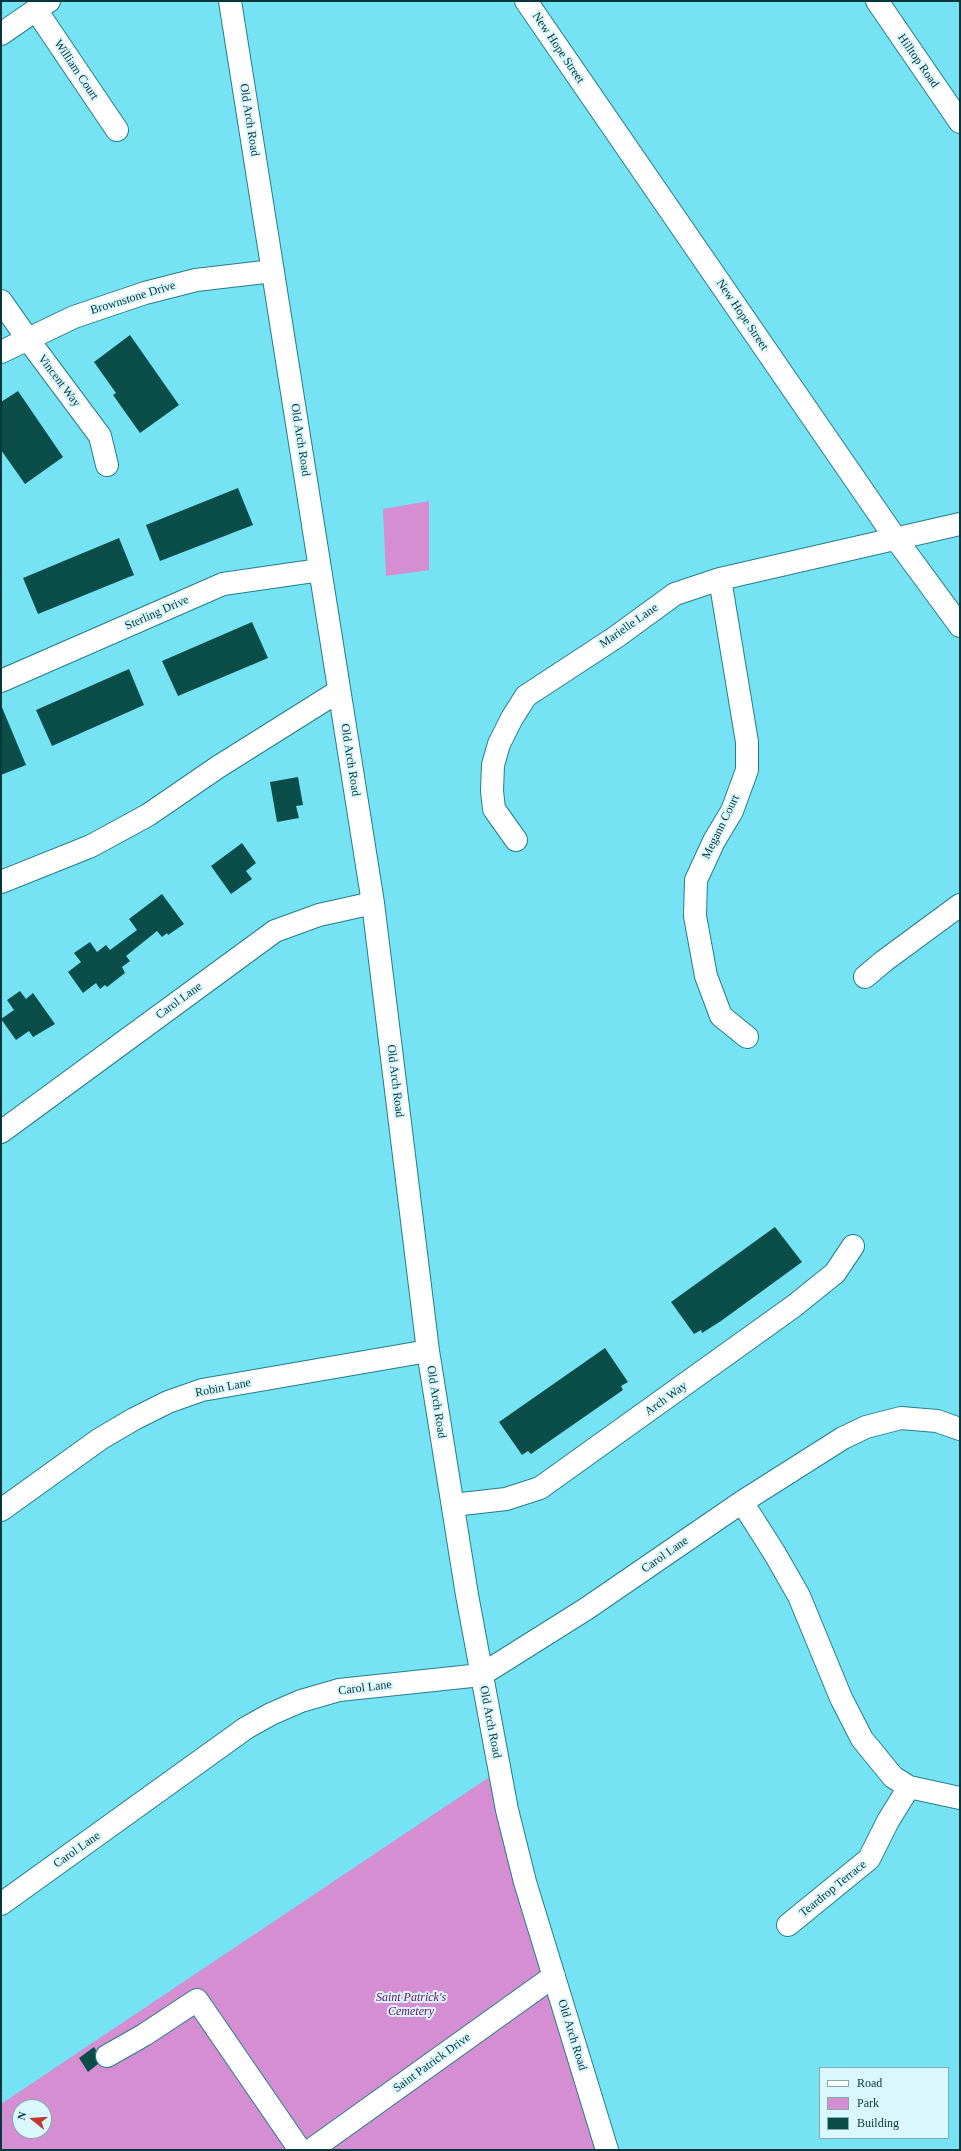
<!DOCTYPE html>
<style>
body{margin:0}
#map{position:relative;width:961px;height:2151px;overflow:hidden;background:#75e3f3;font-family:"Times New Roman",serif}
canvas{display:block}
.frame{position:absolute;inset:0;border:2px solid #02373d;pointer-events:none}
.legend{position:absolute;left:819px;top:2067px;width:130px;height:72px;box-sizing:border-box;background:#daf7fc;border:1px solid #84aab0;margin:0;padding:5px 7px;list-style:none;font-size:12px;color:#02373d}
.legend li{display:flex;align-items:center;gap:8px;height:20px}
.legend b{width:20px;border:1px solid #84aab0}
.north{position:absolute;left:12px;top:2099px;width:40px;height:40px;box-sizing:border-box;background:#daf7fc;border:1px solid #84aab0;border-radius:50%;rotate:287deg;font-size:11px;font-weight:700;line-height:16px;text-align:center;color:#02373d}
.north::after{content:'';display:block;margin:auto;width:14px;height:18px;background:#c4372e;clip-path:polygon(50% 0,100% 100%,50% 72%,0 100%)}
</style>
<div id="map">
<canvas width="961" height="2151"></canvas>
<div class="frame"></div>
<ul class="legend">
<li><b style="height:5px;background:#fff"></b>Road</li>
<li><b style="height:11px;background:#d58ed2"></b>Park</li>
<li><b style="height:11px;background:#0b4d49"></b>Building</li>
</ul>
<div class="north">N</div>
</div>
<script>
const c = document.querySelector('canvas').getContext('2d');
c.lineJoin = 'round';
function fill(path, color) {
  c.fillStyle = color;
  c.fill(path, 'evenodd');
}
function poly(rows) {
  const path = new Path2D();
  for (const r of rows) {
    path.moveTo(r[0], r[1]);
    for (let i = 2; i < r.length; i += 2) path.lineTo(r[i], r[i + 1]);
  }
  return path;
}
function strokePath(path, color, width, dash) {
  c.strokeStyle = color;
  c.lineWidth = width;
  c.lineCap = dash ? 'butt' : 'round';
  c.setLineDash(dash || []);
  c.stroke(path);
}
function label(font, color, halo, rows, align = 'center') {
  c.font = font + ' "Times New Roman",serif';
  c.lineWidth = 4;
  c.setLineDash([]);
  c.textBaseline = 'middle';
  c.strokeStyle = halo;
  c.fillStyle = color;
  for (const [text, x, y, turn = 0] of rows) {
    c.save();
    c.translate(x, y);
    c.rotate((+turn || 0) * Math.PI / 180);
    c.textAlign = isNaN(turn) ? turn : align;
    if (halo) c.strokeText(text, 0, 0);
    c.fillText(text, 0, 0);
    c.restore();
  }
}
const green = poly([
 [429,501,429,570,386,576,383,509],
 [500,1770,607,2150,1,2150,1,2104],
 [20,2107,44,2107,44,2131,20,2131]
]);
const building = poly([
 [130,335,179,405,140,433,113,395,116,393,94,362],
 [18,391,63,457,25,484,1,450,1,402],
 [238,488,253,525,160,561,146,525],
 [119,538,134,575,38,614,23,578],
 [252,622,268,658,178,696,162,661],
 [129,669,144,705,52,746,36,710],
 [1,705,26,765,1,775],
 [298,777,303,805,296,806,299,818,277,822,270,782],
 [242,843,256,863,246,871,252,879,231,894,211,866],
 [162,894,184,924,168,935,167,933,162,937,157,931,126,956,130,961,122,967,125,973,107,987,105,985,100,989,96,983,83,993,68,972,81,962,74,953,90,942,97,952,106,945,110,950,137,930,129,919],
 [20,991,26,999,33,993,55,1024,33,1037,29,1031,16,1040,1,1019,14,1010,7,1000],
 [775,1227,802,1262,721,1321,702,1333,701,1330,694,1334,671,1302],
 [605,1348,628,1382,621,1386,623,1390,531,1454,528,1451,522,1455,499,1422],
 [94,2047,96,2050,95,2056,98,2064,88,2072,79,2058]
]);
const minor = poly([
 [230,1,373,903,428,1351,467,1595,507,1810,525,1882,607,2150],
 [526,1,896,539,960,626],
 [877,1,960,122],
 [36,10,117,130],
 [1,34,49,1],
 [1,301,27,338,100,436,107,465],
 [1,352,74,317,145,293,196,280,273,271],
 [720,579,747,742,747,770,732,811,714,841,696,880,695,916,706,976,721,1016,747,1037],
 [1,681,223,584,320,570],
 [516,840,494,809,492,791,493,765,499,744,512,718,526,696,616,637,675,594,720,579,960,524],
 [1,882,91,846,148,815,218,767,339,691],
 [865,977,884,961,960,905],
 [1,1132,275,931,319,915,373,903],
 [742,1502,775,1554,799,1596,841,1698,862,1739,893,1777,909,1787,960,1798],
 [453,1505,506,1499,540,1488,794,1306,835,1273,853,1246],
 [1,1510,100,1439,134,1419,168,1402,202,1390,428,1351],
 [1,1904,246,1728,271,1714,301,1701,339,1690,481,1675,586,1609,742,1502,843,1438,866,1427,901,1418,937,1421,960,1429],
 [788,1925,869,1859,888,1821,909,1787],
 [107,2056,144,2035,197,2000,300,2150],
 [311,2150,554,1976]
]);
const streetNames = [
 ["New Hope Street",558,48,56],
 ["Hilltop Road",918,61,55],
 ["William Court",76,70,56],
 ["Old Arch Road",249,120,81],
 ["Brownstone Drive",133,298,-17],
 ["New Hope Street",742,315,56],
 ["Vincent Way",59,381,53],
 ["Old Arch Road",300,440,81],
 ["Sterling Drive",157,613,-24],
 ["Marielle Lane",629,626,-35],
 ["Old Arch Road",350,760,81],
 ["Megann Court",721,827,-64],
 ["Carol Lane",179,1001,-36],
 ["Old Arch Road",395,1081,83],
 ["Robin Lane",223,1388,-11],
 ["Arch Way",666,1399,-36],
 ["Old Arch Road",436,1402,81],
 ["Carol Lane",665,1555,-35],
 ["Carol Lane",365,1688,-7],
 ["Old Arch Road",490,1722,79],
 ["Carol Lane",77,1850,-35],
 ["Teardrop Terrace",833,1889,-39],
 ["Old Arch Road",572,2035,73],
 ["Saint Patrick Drive",432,2063,-36]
];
const parkNames = [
 ["Saint Patrick's",411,1998],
 ["Cemetery",411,2012]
];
fill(green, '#d58ed2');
fill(building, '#0b4d49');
strokePath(minor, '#257e8a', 24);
strokePath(minor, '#fff', 22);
label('12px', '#02373d', '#daf7fc', streetNames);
label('italic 12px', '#6f076f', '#daf7fc', parkNames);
</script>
